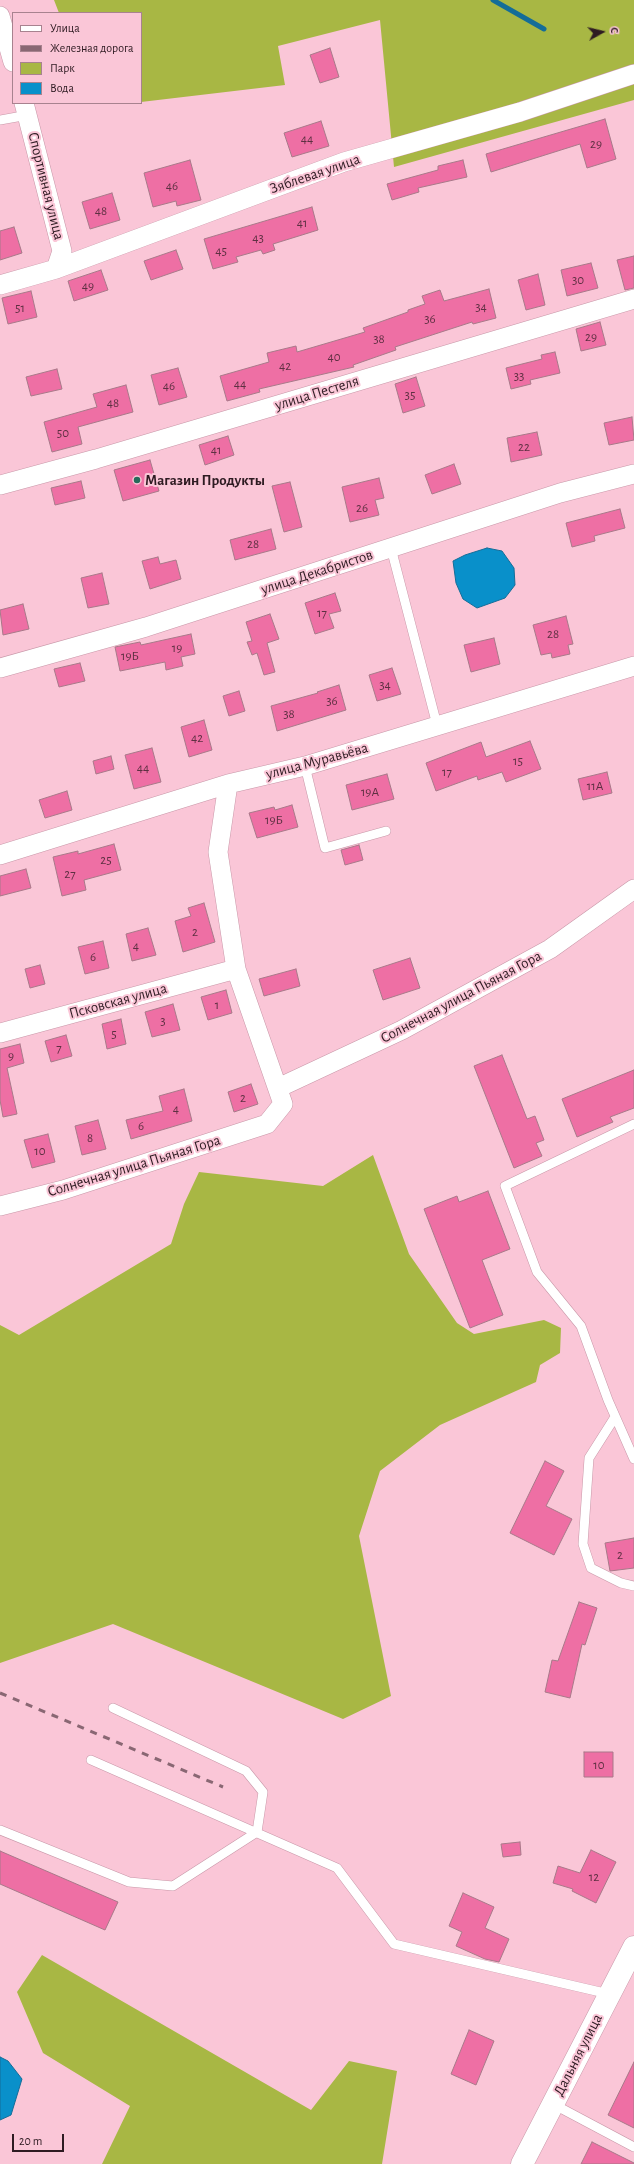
<!DOCTYPE html>
<meta charset="utf-8">
<style>
body{margin:0}
#map{position:relative;width:634px;height:2164px;overflow:hidden;background:#fac6d7;font-family:"Alegreya Sans",sans-serif}
canvas{display:block}
.legend{position:absolute;left:12px;top:12px;width:130px;height:92px;box-sizing:border-box;background:#fac6d7;border:1px solid #a8828f;margin:0;padding:5px 7px;list-style:none;font-size:12px;color:#2e1b22}
.legend li{display:flex;align-items:center;gap:8px;height:20px}
.legend b{width:20px;border:1px solid #a8828f}
.north{position:absolute;left:582px;top:12px;width:40px;height:40px;-webkit-text-stroke:3px #fac6d7;paint-order:stroke;rotate:82deg;font-size:11px;font-weight:700;line-height:16px;text-align:center;color:#2e1b22}
.north::after{content:'';display:block;margin:auto;width:14px;height:18px;background:#2e1b22;clip-path:polygon(50% 0,100% 100%,50% 72%,0 100%)}
.scale{position:absolute;left:12px;top:2134px;width:52px;height:18px;box-sizing:border-box;border:2px solid #2e1b22;border-top:0;padding-left:5px;font-size:12px;line-height:14px;white-space:nowrap;color:#2e1b22;-webkit-text-stroke:3px #fac6d7;paint-order:stroke}
</style>
<div id="map">
<canvas width="634" height="2164"></canvas>
<ul class="legend">
<li><b style="height:5px;background:#fff"></b>Улица</li>
<li><b style="height:5px;background:#896773"></b>Железная дорога</li>
<li><b style="height:11px;background:#a8b744"></b>Парк</li>
<li><b style="height:11px;background:#0990ca"></b>Вода</li>
</ul>
<div class="north">С</div>
<div class="scale">20 m</div>
</div>
<script>
const c = document.querySelector('canvas').getContext('2d');
c.lineJoin = 'round';
function fill(path, color) {
  c.fillStyle = color;
  c.fill(path, 'evenodd');
}
function poly(rows) {
  const path = new Path2D();
  for (const r of rows) {
    path.moveTo(r[0], r[1]);
    for (let i = 2; i < r.length; i += 2) path.lineTo(r[i], r[i + 1]);
  }
  return path;
}
function strokePath(path, color, width, dash) {
  c.strokeStyle = color;
  c.lineWidth = width;
  c.lineCap = dash ? 'butt' : 'round';
  c.setLineDash(dash || []);
  c.stroke(path);
}
function label(font, color, halo, rows, align = 'center') {
  c.font = font + ' "Alegreya Sans",sans-serif';
  c.lineWidth = 4;
  c.setLineDash([]);
  c.textBaseline = 'middle';
  c.strokeStyle = halo;
  c.fillStyle = color;
  for (const [text, x, y, turn = 0] of rows) {
    c.save();
    c.translate(x, y);
    c.rotate((+turn || 0) * Math.PI / 180);
    c.textAlign = isNaN(turn) ? turn : align;
    if (halo) c.strokeText(text, 0, 0);
    c.fillText(text, 0, 0);
    c.restore();
  }
}
const green = poly([
 [54,0,634,0,634,100,394,167,380,20,278,46,285,85,141,102,141,13,59,13],
 [373,1155,409,1254,457,1323,474,1334,544,1320,561,1328,560,1353,540,1365,536,1382,440,1425,380,1471,359,1536,391,1696,343,1719,113,1624,0,1663,0,1325,19,1335,171,1244,184,1204,199,1172,323,1186],
 [42,1955,311,2110,349,2061,397,2071,382,2164,102,2164,130,2106,43,2053,17,1992]
]);
const water = poly([
 [487,548,502,551,514,568,515,585,505,598,477,608,463,599,456,583,453,561,465,555,487,548],
 [0,2057,8,2061,22,2079,11,2115,0,2120,0,2057]
]);
const stream = poly([
 [493,0,544,29]
]);
const building = poly([
 [330,48,339,77,320,83,310,55,330,48],
 [605,119,616,159,587,168,580,144,491,172,486,154,605,119],
 [321,121,329,146,292,157,284,133,321,121],
 [190,160,201,200,177,206,176,201,153,207,144,173,190,160],
 [463,160,467,177,418,188,419,192,392,200,387,184,438,170,438,166,463,160],
 [112,193,120,220,90,229,82,202,112,193],
 [312,207,318,230,273,244,275,250,263,254,261,250,236,257,238,262,213,269,204,239,312,207],
 [14,227,22,253,0,260,0,231,14,227],
 [176,250,183,269,151,280,144,261,176,250],
 [634,256,634,288,625,290,617,260,634,256],
 [591,263,598,288,567,296,561,270,591,263],
 [101,270,108,290,74,301,68,281,101,270],
 [538,274,545,305,526,310,518,280,538,274],
 [489,289,496,318,473,324,472,322,395,347,396,350,353,365,354,367,259,389,260,392,227,401,220,376,269,362,267,353,296,346,297,352,365,332,363,328,408,312,408,310,425,304,422,296,440,290,444,301,489,289],
 [31,291,37,317,8,324,2,298,31,291],
 [600,322,606,345,581,351,576,329,600,322],
 [555,352,560,373,530,380,531,384,511,389,506,368,542,359,541,355,555,352],
 [178,368,187,397,159,405,151,375,178,368],
 [57,369,62,389,31,396,26,377,57,369],
 [416,377,425,406,403,413,395,384,416,377],
 [126,385,133,412,78,427,82,444,52,452,44,422,97,407,93,394,126,385],
 [632,417,634,440,609,445,604,423,632,417],
 [537,432,542,455,511,462,507,438,537,432],
 [228,436,234,455,205,465,199,445,228,436],
 [150,460,159,491,123,501,114,470,150,460],
 [454,464,461,484,432,494,425,475,454,464],
 [379,478,384,498,375,500,379,515,350,522,342,487,379,478],
 [81,481,85,498,55,505,51,488,81,481],
 [290,482,302,527,284,532,272,486,290,482],
 [620,509,625,528,594,536,595,541,572,547,566,523,620,509],
 [271,529,276,549,235,560,230,540,271,529],
 [158,557,160,564,176,560,181,579,150,589,142,561,158,557],
 [102,573,109,604,88,608,81,578,102,573],
 [335,593,341,611,329,614,334,628,315,634,305,603,335,593],
 [23,604,29,629,3,635,0,610,23,604],
 [270,614,279,639,267,643,275,672,264,675,257,653,252,655,247,642,252,641,246,622,270,614],
 [566,616,573,644,568,645,570,654,552,658,551,653,541,655,533,625,566,616],
 [191,634,195,654,181,657,183,666,166,670,165,662,120,671,115,647,140,642,141,645,191,634],
 [494,638,500,664,471,672,464,645,494,638],
 [80,663,85,681,59,687,54,669,80,663],
 [392,668,401,694,377,701,369,675,392,668],
 [339,685,346,710,277,731,271,706,318,693,317,692,339,685],
 [239,691,245,711,229,716,223,696,239,691],
 [204,720,212,750,189,757,181,727,204,720],
 [530,741,541,769,506,782,502,772,478,780,477,776,436,791,426,763,481,742,486,757,530,741],
 [152,748,161,782,134,789,125,755,152,748],
 [111,756,114,769,96,774,93,761,111,756],
 [607,772,612,793,583,800,578,779,607,772],
 [387,774,394,799,352,810,346,785,387,774],
 [67,791,72,810,45,818,39,800,67,791],
 [292,805,298,827,257,838,249,813,274,807,275,810,292,805],
 [114,844,121,870,84,880,86,890,62,896,53,857,78,851,78,854,114,844],
 [359,845,363,860,345,865,341,850,359,845],
 [26,869,31,888,0,896,0,876,26,869],
 [204,903,215,942,183,952,175,921,191,916,188,908,204,903],
 [148,928,156,955,132,961,126,934,148,928],
 [103,941,109,968,85,974,78,947,103,941],
 [410,958,420,988,383,1000,373,970,410,958],
 [40,965,45,984,30,988,25,969,40,965],
 [296,969,300,986,264,996,259,979,296,969],
 [226,990,232,1013,208,1020,201,997,226,990],
 [173,1004,180,1030,152,1037,145,1012,173,1004],
 [121,1019,126,1044,107,1049,102,1024,121,1019],
 [66,1035,72,1056,51,1062,45,1041,66,1035],
 [20,1044,24,1063,7,1068,17,1114,3,1117,0,1100,0,1049,20,1044],
 [502,1055,527,1119,535,1116,544,1140,536,1143,542,1156,514,1168,474,1066,502,1055],
 [634,1070,634,1108,610,1117,613,1122,577,1137,562,1099,634,1070],
 [251,1084,258,1104,234,1112,228,1092,251,1084],
 [184,1089,192,1121,131,1139,126,1120,163,1111,159,1096,184,1089],
 [98,1120,106,1149,82,1155,75,1126,98,1120],
 [48,1134,55,1162,32,1168,24,1140,48,1134],
 [488,1191,510,1249,482,1260,503,1315,470,1328,424,1209,457,1196,459,1202,488,1191],
 [545,1461,564,1471,546,1506,572,1519,554,1555,510,1533,545,1461],
 [634,1538,634,1568,610,1571,605,1543,634,1538],
 [579,1602,597,1608,585,1645,582,1644,570,1698,545,1692,552,1660,558,1661,579,1602],
 [584,1752,613,1752,613,1777,584,1777,584,1752],
 [520,1842,521,1855,503,1857,501,1844,520,1842],
 [591,1850,616,1862,596,1903,572,1891,573,1889,553,1883,558,1866,580,1873,591,1850],
 [0,1851,118,1902,105,1930,0,1884,0,1851],
 [463,1893,494,1907,485,1928,509,1939,499,1962,485,1959,456,1946,462,1932,449,1926,463,1893],
 [469,2030,494,2041,476,2085,451,2074,469,2030],
 [634,2062,634,2128,608,2115,634,2062],
 [592,2142,634,2163,634,2164,581,2164,592,2142]
]);
const lane = poly([
 [0,120,28,115],
 [391,548,437,725],
 [305,766,325,848,386,831],
 [634,1124,505,1186,537,1272,581,1326,608,1400,634,1459],
 [615,1417,589,1458,583,1544,591,1568,621,1583,634,1586],
 [91,1760,337,1868,394,1944,609,1994],
 [0,1830,129,1882,173,1886,257,1832,263,1792,246,1771,113,1708],
 [553,2104,634,2147]
]);
const street = poly([
 [0,16,13,62],
 [24,103,62,251,56,269],
 [0,285,56,269,344,162,520,112,634,74],
 [0,485,96,459,634,299],
 [0,668,146,627,560,493,634,474],
 [0,855,228,784,305,766,634,666],
 [0,1033,236,969],
 [278,1088,402,1030,550,949,634,889],
 [0,1206,63,1190,267,1124,283,1104,236,969,218,852,228,784]
]);
const secondary = poly([
 [522,2164,634,1947]
]);
const rail = poly([
 [0,1693,223,1787]
]);
const markers = [
 [137,480,4,"#266a5b"]
];
const numberNames = [
 ["44",307,139],
 ["29",596,144],
 ["46",172,186],
 ["48",101,211],
 ["41",302,223],
 ["43",258,238],
 ["45",221,251],
 ["30",578,280],
 ["49",88,286],
 ["34",481,307],
 ["51",20,308],
 ["36",430,319],
 ["29",591,337],
 ["38",379,339],
 ["40",334,357],
 ["42",285,366],
 ["33",519,376],
 ["44",240,384],
 ["46",169,386],
 ["35",410,395],
 ["48",113,403],
 ["50",63,433],
 ["22",524,447],
 ["41",216,450],
 ["26",362,508],
 ["28",253,544],
 ["17",322,613],
 ["28",553,634],
 ["19",177,648],
 ["19Б",130,656],
 ["34",385,685],
 ["36",332,701],
 ["38",289,714],
 ["42",197,738],
 ["15",518,761],
 ["44",143,768],
 ["17",447,772],
 ["11А",595,786],
 ["19А",370,792],
 ["19Б",274,820],
 ["25",106,860],
 ["27",70,874],
 ["2",195,932],
 ["4",136,946],
 ["6",93,957],
 ["1",217,1005],
 ["3",163,1021],
 ["5",114,1034],
 ["7",59,1048],
 ["9",11,1056],
 ["2",243,1098],
 ["4",176,1109],
 ["6",141,1126],
 ["8",90,1138],
 ["10",40,1151],
 ["2",620,1555],
 ["10",599,1765],
 ["12",594,1877]
];
const streetNames = [
 ["Зяблевая улица",315,174,-19],
 ["Спортивная улица",46,186,76],
 ["улица Пестеля",317,393,-17],
 ["улица Декабристов",317,572,-18],
 ["улица Муравьёва",317,761,-15],
 ["Солнечная улица Пьяная Гора",461,997,-28],
 ["Псковская улица",118,1001,-15],
 ["Солнечная улица Пьяная Гора",134,1166,-17],
 ["Дальняя улица",578,2055,-63]
];
const poiNames = [
 ["Магазин Продукты",145,480]
];
fill(green, '#a8b744');
fill(water, '#0990ca');
strokePath(water, '#146d98', 1);
strokePath(stream, '#146d98', 5);
fill(building, '#ee6fa4');
strokePath(building, '#a87989', 1);
strokePath(lane, '#c897a8', 10);
strokePath(street, '#c897a8', 20);
strokePath(secondary, '#c897a8', 23);
strokePath(lane, '#fff', 9);
strokePath(street, '#fff', 19);
strokePath(secondary, '#fff', 22);
strokePath(rail, '#896773', 3, [7, 7]);
for (const [x, y, r, color] of markers) {
  const dot = new Path2D();
  dot.arc(x, y, r, 0, 2 * Math.PI);
  c.fillStyle = color;
  c.fill(dot);
  strokePath(dot, '#fac6d7', 1.5);
}
label('13px', '#5e3042', null, numberNames);
label('15px', '#2e1b22', '#fac6d7', streetNames);
label('bold 15px', '#2e1b22', '#fac6d7', poiNames, 'left');
</script>
